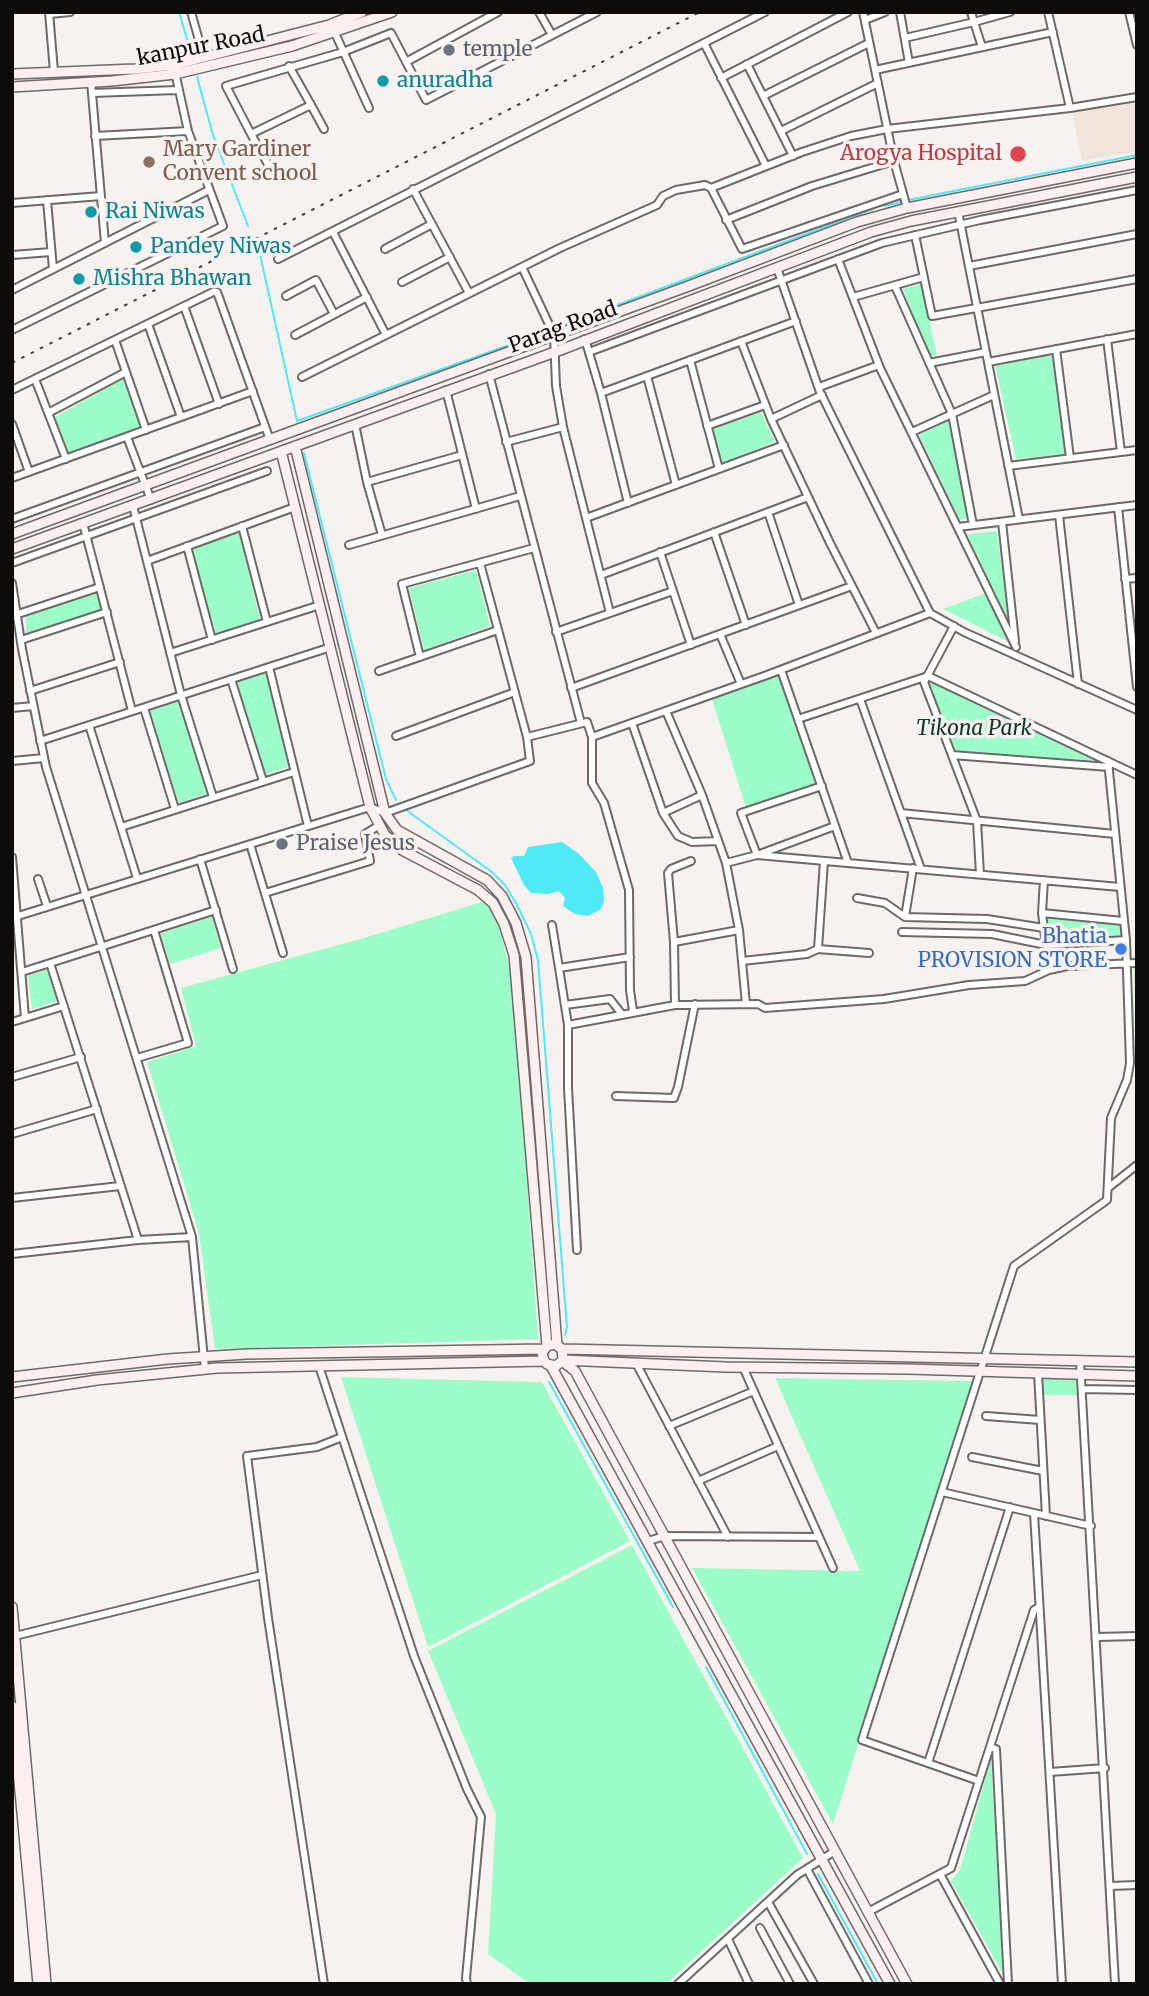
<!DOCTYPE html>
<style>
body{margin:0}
#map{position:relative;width:1149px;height:1996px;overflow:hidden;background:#f7f2ef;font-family:Merriweather,serif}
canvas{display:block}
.frame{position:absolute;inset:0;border:14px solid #0e0c0b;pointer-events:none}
</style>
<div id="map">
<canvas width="1149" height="1996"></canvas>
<div class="frame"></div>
</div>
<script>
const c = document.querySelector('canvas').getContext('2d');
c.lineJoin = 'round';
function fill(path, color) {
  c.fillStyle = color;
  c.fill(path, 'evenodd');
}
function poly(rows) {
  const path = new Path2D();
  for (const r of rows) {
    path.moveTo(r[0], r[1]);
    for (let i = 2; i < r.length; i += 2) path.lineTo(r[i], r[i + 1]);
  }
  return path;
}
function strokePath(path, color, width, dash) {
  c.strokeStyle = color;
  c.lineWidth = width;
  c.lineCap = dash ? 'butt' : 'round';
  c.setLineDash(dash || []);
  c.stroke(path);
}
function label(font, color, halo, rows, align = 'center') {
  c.font = font + ' Merriweather,serif';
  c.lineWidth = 7;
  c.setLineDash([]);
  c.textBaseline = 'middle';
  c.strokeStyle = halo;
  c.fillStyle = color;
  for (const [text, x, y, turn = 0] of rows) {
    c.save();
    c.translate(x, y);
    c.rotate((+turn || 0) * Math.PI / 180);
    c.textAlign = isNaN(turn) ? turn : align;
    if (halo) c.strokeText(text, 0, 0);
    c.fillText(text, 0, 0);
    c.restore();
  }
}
const built = poly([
 [1137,102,1137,151,1082,161,1072,112]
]);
const green = poly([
 [921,284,937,355,930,357,903,289],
 [1053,354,1066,454,1016,459,995,366],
 [123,379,141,428,69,453,55,417],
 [761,412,775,442,721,463,713,429],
 [948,420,968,518,960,520,919,435],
 [997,531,1008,619,967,534],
 [239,532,260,620,216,634,191,550],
 [476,570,490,626,424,650,409,588],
 [96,593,101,610,26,634,26,616],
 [986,593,1011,643,943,609],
 [266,673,288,767,265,774,237,681],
 [779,674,819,784,746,808,712,699],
 [926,679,1013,716,1108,761,952,755],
 [178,702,208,793,179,803,149,711],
 [485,901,499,926,513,983,538,1339,215,1349,199,1234,147,1062,196,1046,181,988,360,939],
 [1042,913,1123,921,1122,937,1045,943],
 [212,917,221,948,170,964,161,933],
 [1134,969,1137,969,1137,1048,1135,1049],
 [47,970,57,1001,32,1009,28,976],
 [1040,1375,1079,1376,1081,1395,1041,1395],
 [341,1377,542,1382,630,1541,428,1647],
 [775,1378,973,1381,833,1824,692,1568,860,1571],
 [632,1545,803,1858,666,1984,530,1984,488,1954,496,1814,428,1651],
 [991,1758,1003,1974,951,1881,960,1870]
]);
const water = poly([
 [562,842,579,854,596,872,603,888,604,901,601,909,588,916,575,914,563,906,565,898,559,891,548,894,531,893,524,885,511,858,514,856,524,856,528,847]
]);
const stream = poly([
 [179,12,191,53],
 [197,77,213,135,248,226],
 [908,200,1137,155],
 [884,206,902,202],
 [256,242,259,250,297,421,548,331],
 [553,329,873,209],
 [304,453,386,779,396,800],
 [406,810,492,872,505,885,517,905,531,934,538,960,567,1327,565,1335],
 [549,1382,673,1607],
 [706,1667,807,1854],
 [818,1874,878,1984]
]);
const street = poly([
 [49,12,54,72],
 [191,12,204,58],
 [539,12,552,35],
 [863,12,894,161,907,208],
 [900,12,909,63],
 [971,12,974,22,1010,12],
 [1048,12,1070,108],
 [1129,12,1137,45],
 [50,14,70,12],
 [865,20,885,12],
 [335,33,369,108],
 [905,38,974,22,982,47],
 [704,43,766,166],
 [406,62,498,12],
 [747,64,793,156],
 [289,66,311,105],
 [875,70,1053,32],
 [721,78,848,12],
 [91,82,105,243],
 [92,93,177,90],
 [763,96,869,43],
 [324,129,311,105,251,134,226,86,343,52,391,33,426,100,597,12],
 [781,131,878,83],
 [251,134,274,175],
 [95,136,188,131],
 [711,188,742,249,903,194],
 [413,189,469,293],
 [47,200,53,269],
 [12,203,101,196],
 [958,211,1019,519],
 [726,220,812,186,894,161],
 [333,232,385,333],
 [915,235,932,316,1137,279],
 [385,249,432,224],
 [12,255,51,252],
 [278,259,765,12],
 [838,259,880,368,1016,647],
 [969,266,1137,234],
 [522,267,554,335,556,386,563,427,610,613],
 [777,268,820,392,930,613,964,632,1137,710],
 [402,282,450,257],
 [895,286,952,414,973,525],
 [12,290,209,190],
 [286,296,316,280,334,314],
 [853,297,924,277],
 [184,306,219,404],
 [148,324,181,417],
 [12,330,223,226,188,131,175,72],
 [295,335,367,297],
 [585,339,601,393,628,503],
 [1107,339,1121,452],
 [115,340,146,430],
 [741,341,771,419,830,543,876,633],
 [1056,349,1070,458],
 [589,352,882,243,980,220,1137,190],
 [690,360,719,469],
 [988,362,1137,334],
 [929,363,986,352],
 [489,374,581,723],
 [647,376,676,485],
 [302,377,560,248,657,205,663,196,676,190,705,185,711,188,802,152,851,136,887,129,1070,108,1137,97],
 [35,379,66,459],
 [819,387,879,365],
 [12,390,213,292,217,292,270,440],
 [446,390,476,509],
 [601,393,796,321],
 [48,413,126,372],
 [771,419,822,395],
 [12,424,29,472],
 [355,424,367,482,382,535],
 [707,426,765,405],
 [912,432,994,395],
 [127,437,151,500],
 [506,442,563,427],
 [1008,466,1137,450],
 [12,478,253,391],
 [367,482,462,455],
 [133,506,181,695,213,797],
 [1118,507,1137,687],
 [768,512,799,605],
 [1059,515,1078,684],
 [586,518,784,445],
 [12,519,265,427],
 [1002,522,1015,641],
 [83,523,132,711],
 [242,526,267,622],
 [958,527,1137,505],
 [714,532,746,625],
 [349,545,520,496],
 [187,546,212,640],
 [660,552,691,645],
 [147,561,295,507],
 [12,563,267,471],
 [480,563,527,737],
 [601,575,808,497],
 [1125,579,1137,578],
 [12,583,22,649,46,767,192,1237,205,1369],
 [12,616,100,587],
 [954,626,924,682,977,821,980,874],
 [556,632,673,591],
 [720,634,741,684],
 [21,640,107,612],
 [170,653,320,605],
 [420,657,402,584,534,548],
 [269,667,308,826],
 [781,670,848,863],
 [379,671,498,630],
 [231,679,263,781],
 [571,688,852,586],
 [30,691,120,662],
 [860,699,921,869],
 [12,708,33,706],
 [144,708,175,809],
 [666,711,702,795,726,863,739,930,746,1004],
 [798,719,928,676,1137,775],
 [632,723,663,813,678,836,692,842,718,841],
 [89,725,137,878],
 [396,736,515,692],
 [592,737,592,783,604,803,629,890,630,990,633,1011],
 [40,741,331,647],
 [952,755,1109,767],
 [12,761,44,758],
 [663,813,702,795],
 [901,813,1115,834],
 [121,827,294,772],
 [250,844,283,953],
 [757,855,1120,887],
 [757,855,741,813,822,786],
 [12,857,25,1018],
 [200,859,233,969],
 [726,863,757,855,835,826],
 [913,868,905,917,987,919,1044,928],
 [38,879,47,906],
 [1044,880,1042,913,1123,921],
 [265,893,370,861,365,834,378,826],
 [857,898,885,903,905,917],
 [1042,913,1046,945],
 [18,916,370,807,385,813,530,761,527,737,587,722,592,737,767,675,930,613],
 [552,925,559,968,630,957],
 [902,932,992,934,1046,945,1126,940],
 [674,942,739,930],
 [818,949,869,953],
 [742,961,807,954,818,949,824,861],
 [50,963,138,1240],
 [559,968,568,1025,568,1088,577,1250],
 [22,972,216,910],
 [565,1005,610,999,621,1013],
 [675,1005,758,1004,765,1008,884,999,969,985,1025,981,1049,970,1067,966,1137,963],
 [12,1022,64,1006],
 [568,1025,675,1005,674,942,668,873,671,869,691,861],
 [137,1058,188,1043,154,930],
 [12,1077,81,1057],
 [616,1096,674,1098,678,1087,695,1004],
 [12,1134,97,1109],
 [1108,1188,1137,1165],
 [12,1198,120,1186],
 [12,1254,138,1240,192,1237],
 [1080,1361,1115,1984],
 [636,1363,728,1537],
 [319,1366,414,1656,467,1789,481,1817,466,1978,467,1984],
 [743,1367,833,1568],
 [1038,1373,1046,1516],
 [1082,1389,1137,1390],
 [986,1416,1040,1420],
 [669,1426,754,1391],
 [972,1457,1043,1471],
 [698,1481,778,1446],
 [942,1492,1091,1526],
 [1034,1513,1062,1984],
 [648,1541,665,1536,819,1537],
 [15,1636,262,1575],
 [1097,1637,1137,1636],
 [990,1747,996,1749,1008,1984],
 [928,1763,1010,1507],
 [1050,1772,1105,1768],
 [979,1781,862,1740,1014,1266,1107,1200,1111,1118,1127,1080,1130,1063,1126,940,1108,761],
 [807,1869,869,1984],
 [940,1874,1000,1984],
 [1110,1886,1137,1885],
 [768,1902,814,1984],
 [868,1912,951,1868,1034,1610,1039,1607],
 [760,1928,790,1984],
 [728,1939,749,1984],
 [324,1984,268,1618,247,1456,317,1447,342,1437],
 [678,1984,797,1875,835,1851]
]);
const secondary = poly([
 [12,74,135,69,174,65,329,25,362,12],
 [12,87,112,81,175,74,292,46,392,12],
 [295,446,385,813,397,830,487,880,502,896,516,923,526,957,557,1345],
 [281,451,370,807,385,835,402,850,478,890,493,903,504,924,514,955,547,1346],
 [12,534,686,287,857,222,907,208,1137,163],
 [12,549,555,352,871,232,911,221,1137,177],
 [562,1349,1137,1362],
 [563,1360,725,1367,908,1369,1137,1376],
 [562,1361,575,1371,907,1984],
 [551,1366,890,1984],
 [12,1377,168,1359,247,1354,544,1349],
 [12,1393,97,1380,217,1368,544,1361,547,1364,556,1366,563,1360,562,1349,555,1344,547,1346,542,1353,544,1361],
 [12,1607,46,1984],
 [12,1706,38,1984]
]);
const rail = poly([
 [12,363,700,12]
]);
const markers = [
 [449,50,7,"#6b7280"],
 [383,81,7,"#0f9aa8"],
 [1018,154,9,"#e0444e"],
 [149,162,7,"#8d6e63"],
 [91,212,7,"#0f9aa8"],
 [136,247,7,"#0f9aa8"],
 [79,279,7,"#0f9aa8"],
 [282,844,7,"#6b7280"],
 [1121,949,7,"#3f7fe0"]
];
const streetNames = [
 ["kanpur Road",201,47,-11],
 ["Parag Road",563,328,-20]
];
const worshipNames = [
 ["temple",463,50],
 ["Praise Jesus",296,844]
];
const cultureNames = [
 ["anuradha",397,81],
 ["Rai Niwas",105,212],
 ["Pandey Niwas",150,247],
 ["Mishra Bhawan",93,279]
];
const educationNames = [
 ["Mary Gardiner",163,150],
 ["Convent school",163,174]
];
const healthNames = [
 ["Arogya Hospital",1002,154]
];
const parkNames = [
 ["Tikona Park",974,729]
];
const shopNames = [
 ["Bhatia",1107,937],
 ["PROVISION STORE",1107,961]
];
fill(built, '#f0e4dd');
fill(green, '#9dfdc8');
fill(water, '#4eeaf6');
strokePath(stream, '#4eeaf6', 2);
strokePath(street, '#6e6967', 10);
strokePath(secondary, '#6e6967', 12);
strokePath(street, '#fff', 6);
strokePath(secondary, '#fdefee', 9);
strokePath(rail, '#413e3d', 2, [3.5, 7]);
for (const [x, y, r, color] of markers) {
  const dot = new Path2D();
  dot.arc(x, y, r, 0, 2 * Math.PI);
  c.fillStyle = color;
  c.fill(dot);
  strokePath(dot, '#f7f2ef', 2.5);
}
label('21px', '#0e0c0b', '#f7f2ef', streetNames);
label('21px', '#5b616d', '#f7f2ef', worshipNames, 'left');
label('21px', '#0d838f', '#f7f2ef', cultureNames, 'left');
label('21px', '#785e54', '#f7f2ef', educationNames, 'left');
label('21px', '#be3a42', '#f7f2ef', healthNames, 'right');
label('italic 21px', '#0c3b25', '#f7f2ef', parkNames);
label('21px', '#366cbe', '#f7f2ef', shopNames, 'right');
</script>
